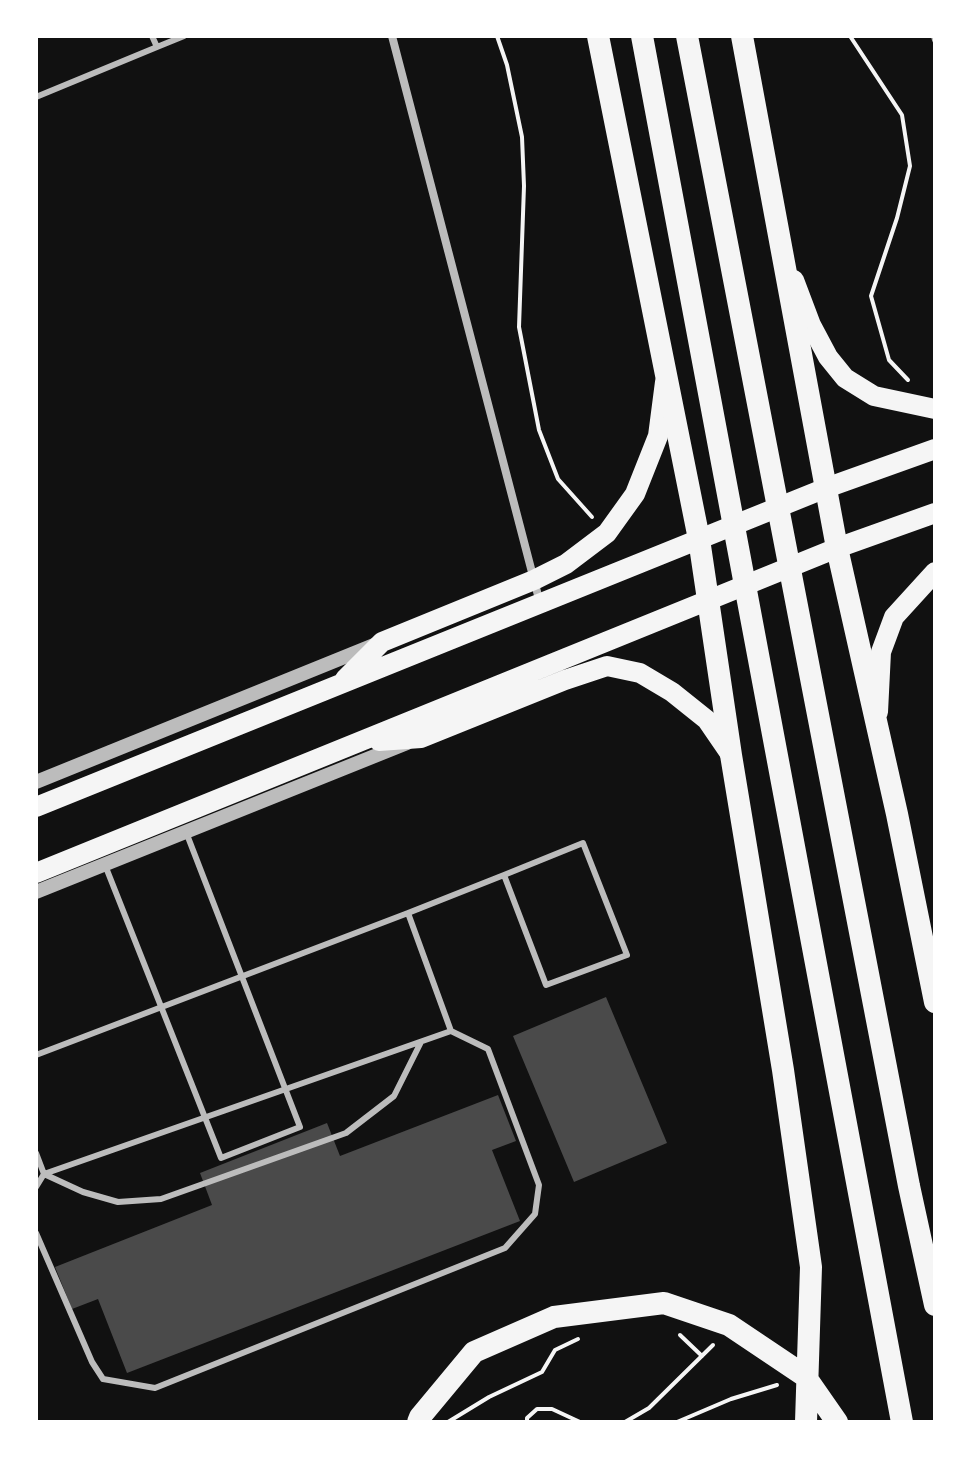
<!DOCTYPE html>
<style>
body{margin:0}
#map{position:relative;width:971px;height:1458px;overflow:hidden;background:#111;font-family:Rubik,sans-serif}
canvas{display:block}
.frame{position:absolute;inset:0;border:38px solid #fff;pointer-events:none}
</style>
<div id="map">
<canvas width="971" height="1458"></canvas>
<div class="frame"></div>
</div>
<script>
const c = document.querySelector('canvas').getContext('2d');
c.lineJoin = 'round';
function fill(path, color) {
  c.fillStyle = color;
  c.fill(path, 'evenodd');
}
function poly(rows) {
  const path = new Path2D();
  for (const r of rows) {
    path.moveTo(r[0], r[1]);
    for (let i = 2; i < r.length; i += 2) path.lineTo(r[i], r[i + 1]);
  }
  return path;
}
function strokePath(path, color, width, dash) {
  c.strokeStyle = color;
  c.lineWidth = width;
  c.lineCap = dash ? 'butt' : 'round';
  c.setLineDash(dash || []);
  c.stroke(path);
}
const building = poly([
 [606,997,667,1143,574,1182,513,1036],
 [498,1095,516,1141,492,1150,520,1221,127,1373,98,1299,72,1309,55,1267,212,1205,200,1173,327,1123,340,1156]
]);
const path = poly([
 [497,36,507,65,522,137,524,186,519,327,539,430,558,479,592,517],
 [850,36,902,115,910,166,897,218,871,296,889,360,908,380],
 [680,1335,702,1356],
 [448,1422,489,1397,542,1372,555,1350,578,1339],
 [527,1422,527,1418,537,1409,552,1409,580,1422],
 [625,1422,649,1408,713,1345],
 [677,1422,731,1399,777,1385]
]);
const service = poly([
 [934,36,935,40],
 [157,47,184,36],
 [36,97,157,47,152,36],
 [105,865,221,1158,300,1127,186,832],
 [408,913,504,875,583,843,627,955,546,985,504,875],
 [36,1055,408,913,451,1031,44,1174,36,1153],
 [36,1187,44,1174,83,1192,118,1202,161,1199,346,1133,394,1096,421,1042],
 [36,1233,92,1362,103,1379,155,1388,505,1248,535,1214,539,1185,488,1049,451,1031]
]);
const minor = poly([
 [392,36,540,603]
]);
const tertiary = poly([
 [36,782,374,645],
 [36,892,407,743]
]);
const primary = poly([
 [794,280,811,325,828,357,845,378,874,396,935,409],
 [345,679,382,642,534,580,566,564,607,533,635,494,658,436,665,382],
 [878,712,881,652,894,617,935,572],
 [379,741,421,738,565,680,607,666,640,673,672,692,707,720,731,755],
 [36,807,826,488,935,449],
 [36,873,837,548,935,513]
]);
const trunk = poly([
 [598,36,699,539,731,755,783,1070,811,1267,806,1422],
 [642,36,902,1422],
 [687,36,909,1186,935,1305],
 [742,36,837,548,897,814,935,1002],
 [418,1422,420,1417,474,1352,554,1317,664,1303,729,1325,805,1376,837,1422]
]);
fill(building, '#4a4a4a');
strokePath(path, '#f5f5f5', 4);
strokePath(service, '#bcbcbc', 6);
strokePath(minor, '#bcbcbc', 8);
strokePath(tertiary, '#bcbcbc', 14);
strokePath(primary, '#f5f5f5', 20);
strokePath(trunk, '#f5f5f5', 22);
</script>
